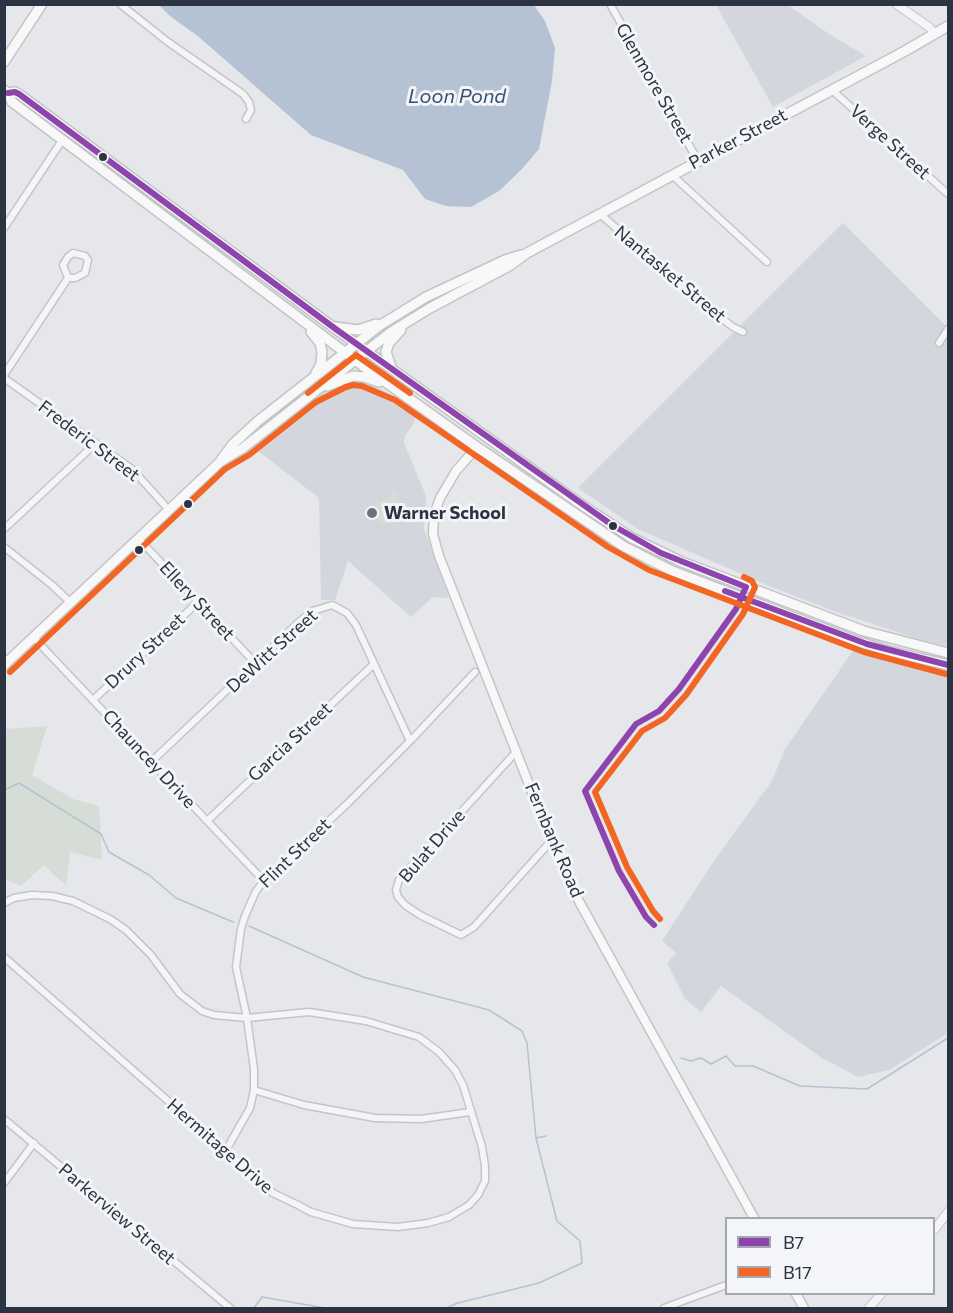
<!DOCTYPE html>
<style>
body{margin:0}
#map{position:relative;width:953px;height:1313px;overflow:hidden;background:#e5e7ea;font-family:Commissioner,sans-serif}
canvas{display:block}
.frame{position:absolute;inset:0;border:6px solid #2c3343;pointer-events:none}
.legend{position:absolute;left:725px;top:1217px;width:210px;height:78px;box-sizing:border-box;background:#f4f5f8;border:2px solid #a4a7b0;margin:0;padding:8px 10px;list-style:none;font-size:18px;color:#2c3343}
.legend li{display:flex;align-items:center;gap:12px;height:30px}
.legend b{width:30px;border:2px solid #a4a7b0}
</style>
<div id="map">
<canvas width="953" height="1313"></canvas>
<div class="frame"></div>
<ul class="legend">
<li><b style="height:8px;background:#8e44ad"></b>B7</li>
<li><b style="height:8px;background:#f26522"></b>B17</li>
</ul>
</div>
<script>
const c = document.querySelector('canvas').getContext('2d');
c.lineJoin = 'round';
function fill(path, color) {
  c.fillStyle = color;
  c.fill(path, 'evenodd');
}
function poly(rows) {
  const path = new Path2D();
  for (const r of rows) {
    path.moveTo(r[0], r[1]);
    for (let i = 2; i < r.length; i += 2) path.lineTo(r[i], r[i + 1]);
  }
  return path;
}
function strokePath(path, color, width, dash) {
  c.strokeStyle = color;
  c.lineWidth = width;
  c.lineCap = dash ? 'butt' : 'round';
  c.setLineDash(dash || []);
  c.stroke(path);
}
function label(font, color, halo, rows, align = 'center') {
  c.font = font + ' Commissioner,sans-serif';
  c.lineWidth = 6;
  c.setLineDash([]);
  c.textBaseline = 'middle';
  c.strokeStyle = halo;
  c.fillStyle = color;
  for (const [text, x, y, turn = 0] of rows) {
    c.save();
    c.translate(x, y);
    c.rotate((+turn || 0) * Math.PI / 180);
    c.textAlign = isNaN(turn) ? turn : align;
    if (halo) c.strokeText(text, 0, 0);
    c.fillText(text, 0, 0);
    c.restore();
  }
}
const built = poly([
 [716,5,788,5,829,34,866,56,773,107],
 [843,223,948,328,948,646,922,640,836,612,769,586,638,529,578,488],
 [359,382,376,387,391,395,416,414,414,423,405,436,404,443,426,496,424,529,449,598,433,597,411,617,348,561,335,600,321,600,319,498,253,447,314,395,343,384],
 [855,648,948,672,948,1033,889,1070,858,1077,822,1058,721,986,701,1012,685,999,667,963,676,953,662,941,714,861,772,781,785,749]
]);
const green = poly([
 [394,491,397,492,396,501,400,517,394,522,383,524,375,518,373,506,374,504,391,497],
 [47,726,32,775,73,799,99,806,102,860,70,852,66,886,44,865,21,886,5,879,4,834,6,829,4,828,5,729]
]);
const water = poly([
 [159,5,534,5,545,21,555,48,552,81,539,149,521,170,499,191,471,207,446,206,425,199,403,170,311,135,199,37,170,16]
]);
const stream = poly([
 [4,790,19,783,101,834,109,852,149,875,176,898,233,922],
 [249,926,363,977,489,1010,522,1031,527,1043,536,1138,557,1221,580,1241,582,1263,539,1283,458,1303,446,1308],
 [681,1058,691,1061,701,1058,711,1064,726,1056,735,1066,753,1066,800,1086,867,1089,948,1038],
 [536,1138,546,1136],
 [254,1308,262,1297,325,1308]
]);
const minor = poly([
 [120,4,168,42,243,94,249,102,251,110,246,119],
 [610,4,698,161],
 [832,90,948,194],
 [672,175,767,262],
 [600,214,705,306,733,327,743,332],
 [4,228,63,139],
 [73,253,85,256,88,260,85,273,75,278,68,278,63,265,68,257,73,253],
 [939,343,948,329],
 [4,375,68,278],
 [4,378,133,470,169,510],
 [4,529,96,443],
 [138,538,256,664],
 [4,547,52,585,71,603],
 [34,638,264,881],
 [93,700,198,602],
 [517,751,399,880,396,890,398,897,405,905,420,915,461,935,474,927,552,840],
 [151,762,300,621,313,611,332,605,347,613,356,625,410,741],
 [207,821,374,664],
 [4,903,14,898,32,895,52,896,73,901,110,919,126,930,151,955,180,994,202,1011,214,1015,247,1018,309,1012,366,1021,419,1037,439,1052,455,1070,463,1085,482,1147,485,1166,485,1181,478,1195,469,1205,449,1217,428,1223,398,1227,353,1224,311,1212,298,1205,273,1193,4,957],
 [254,1090,304,1105,375,1118,421,1119,470,1112],
 [4,1119,230,1308],
 [225,1152,250,1108,254,1090,254,1069,247,1018,236,967,241,929,245,916,256,891,264,881,347,804,412,739,475,672],
 [4,1183,34,1143],
 [664,1308,726,1285]
]);
const tertiary = poly([
 [896,4,929,27,935,34],
 [934,1230,948,1212],
 [869,1308,881,1294]
]);
const secondary = poly([
 [477,447,456,471,440,498,434,515,433,534,439,556,534,797,575,894,754,1218],
 [796,1294,804,1308]
]);
const primary = poly([
 [4,62,42,4],
 [4,90,8,93,12,102,363,366,477,447,623,546,672,571,856,641,888,651,948,665],
 [8,93,15,92,19,94,337,330,579,503,632,538,682,562,864,631,948,653],
 [335,327,358,330,376,324],
 [311,332,320,343,322,352,321,364,316,373],
 [391,367,386,352,389,343,401,330],
 [327,386,353,376,364,377,379,382],
 [221,460,233,444,258,421,379,326,426,297,505,260,521,255],
 [4,665,220,462,243,448,391,332,430,308,509,266,527,253,905,51,948,26]
]);
const bus1 = poly([
 [8,93,15,92,19,94,337,330,612,525,661,553,746,587,736,609,679,689,659,711,636,724,585,791,619,871,646,917,654,925],
 [725,591,867,644,948,665]
]);
const bus2 = poly([
 [308,393,356,355,410,393],
 [10,672,225,469,249,455,316,402,346,387,353,385,362,386,395,400,608,547,649,570,864,652,946,674],
 [660,919,653,911,627,867,595,792,642,731,665,718,686,695,743,614,755,587,752,581,744,577]
]);
const markers = [
 [103,157,5,"#2c3343"],
 [188,504,5,"#2c3343"],
 [372,513,6,"#6d727d"],
 [613,526,5,"#2c3343"],
 [139,550,5,"#2c3343"]
];
const streetNames = [
 ["Glenmore Street",654,83,60],
 ["Parker Street",738,139,-28],
 ["Verge Street",890,142,42],
 ["Nantasket Street",670,274,40],
 ["Frederic Street",89,441,37],
 ["Ellery Street",197,601,47],
 ["Drury Street",145,651,-43],
 ["DeWitt Street",272,651,-42],
 ["Garcia Street",290,742,-43],
 ["Chauncey Drive",149,759,47],
 ["Fernbank Road",554,840,67],
 ["Bulat Drive",432,846,-49],
 ["Flint Street",295,853,-44],
 ["Hermitage Drive",220,1146,41],
 ["Parkerview Street",117,1214,40]
];
const poiNames = [
 ["Warner School",384,513]
];
const waterNames = [
 ["Loon Pond",457,96]
];
fill(built, '#d4d6dd');
fill(green, '#d6ddd6');
fill(water, '#b5c2d3');
strokePath(stream, '#b5c2d3', 1.5);
strokePath(minor, '#c3c5c8', 9);
strokePath(tertiary, '#c3c5c8', 10);
strokePath(secondary, '#c3c5c8', 11);
strokePath(primary, '#c2c4c7', 12);
strokePath(minor, '#f5f5f7', 6);
strokePath(tertiary, '#f5f5f7', 8);
strokePath(secondary, '#f8f8f8', 8);
strokePath(primary, '#f8f8f8', 9);
strokePath(bus1, '#8e44ad', 6);
strokePath(bus2, '#f26522', 6);
for (const [x, y, r, color] of markers) {
  const dot = new Path2D();
  dot.arc(x, y, r, 0, 2 * Math.PI);
  c.fillStyle = color;
  c.fill(dot);
  strokePath(dot, '#f4f5f8', 2);
}
label('18px', '#2c3343', '#f4f5f8', streetNames);
label('bold 18px', '#2c3343', '#f4f5f8', poiNames, 'left');
label('italic 20px', '#385075', '#f4f5f8', waterNames);
</script>
